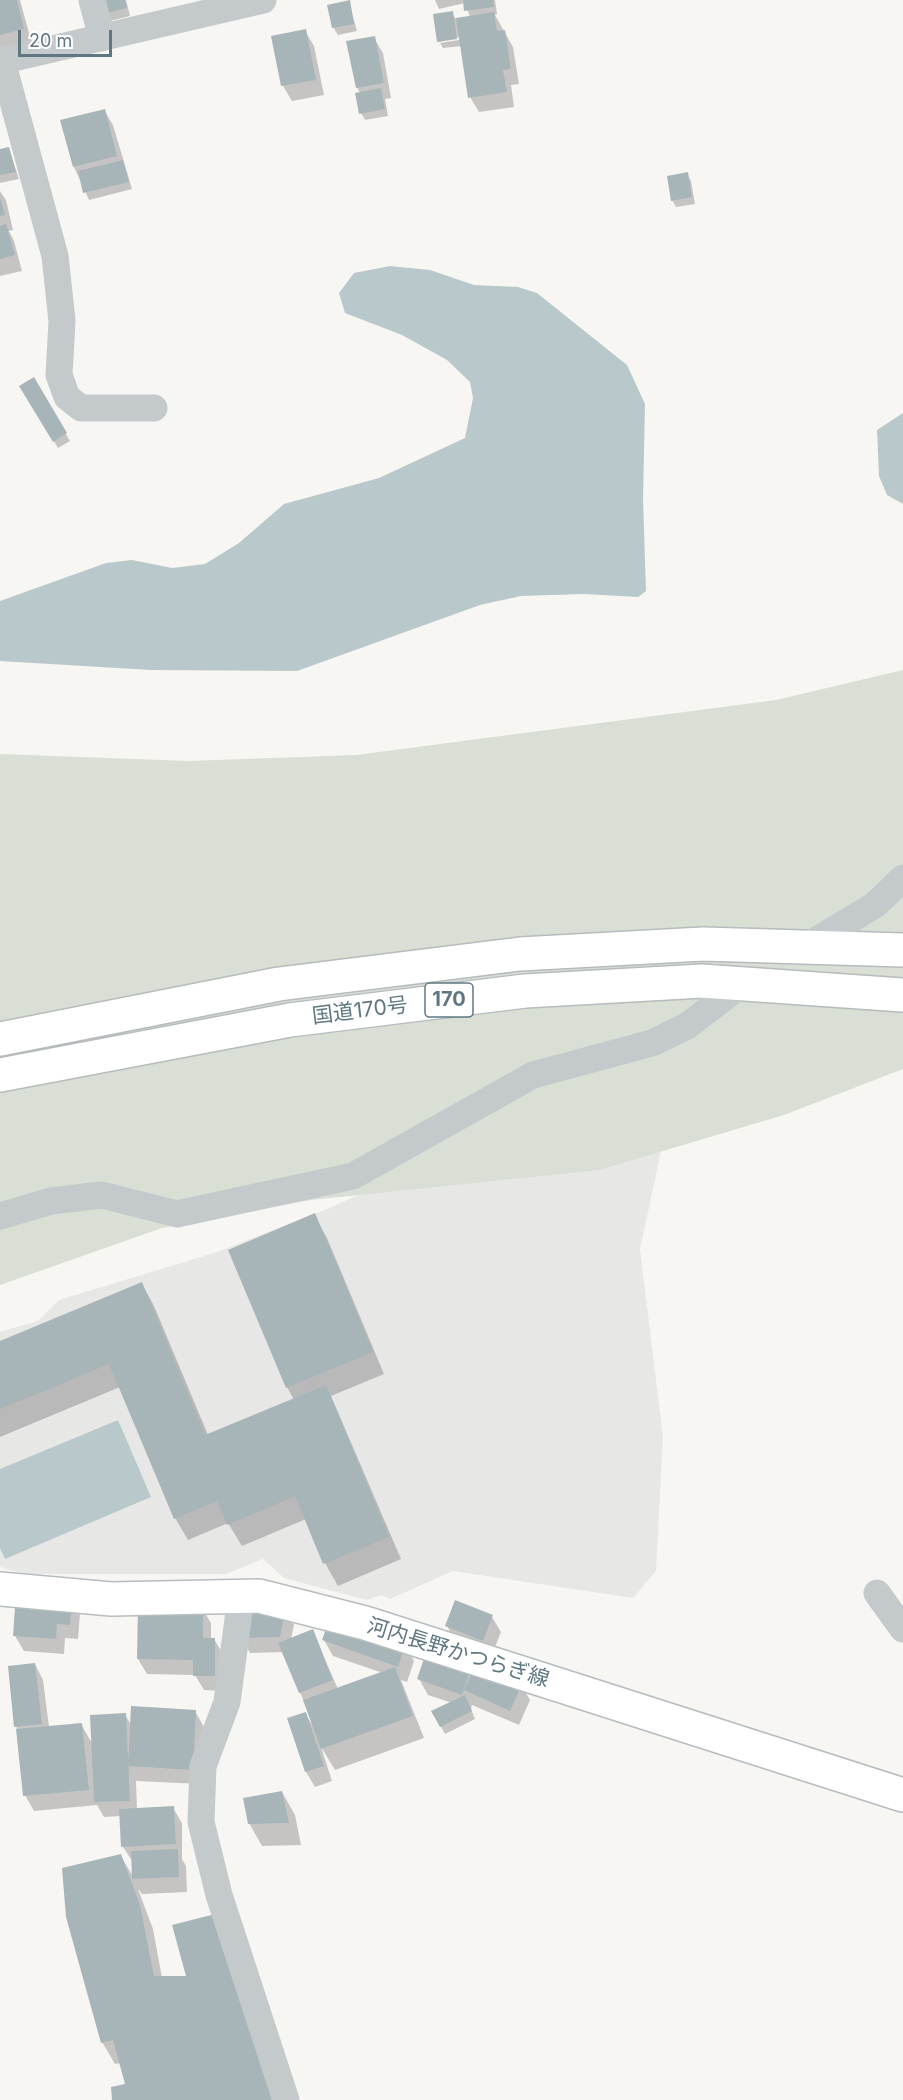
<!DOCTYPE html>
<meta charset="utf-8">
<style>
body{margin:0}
#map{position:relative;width:903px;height:2100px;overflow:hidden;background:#f7f6f3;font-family:Inter,sans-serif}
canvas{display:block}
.scale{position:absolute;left:18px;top:30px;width:94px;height:27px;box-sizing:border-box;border:3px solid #5f7781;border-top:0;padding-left:8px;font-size:18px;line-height:21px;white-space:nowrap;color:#5f7781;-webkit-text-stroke:4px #fff;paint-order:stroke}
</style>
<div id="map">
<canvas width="903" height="2100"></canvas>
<div class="scale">20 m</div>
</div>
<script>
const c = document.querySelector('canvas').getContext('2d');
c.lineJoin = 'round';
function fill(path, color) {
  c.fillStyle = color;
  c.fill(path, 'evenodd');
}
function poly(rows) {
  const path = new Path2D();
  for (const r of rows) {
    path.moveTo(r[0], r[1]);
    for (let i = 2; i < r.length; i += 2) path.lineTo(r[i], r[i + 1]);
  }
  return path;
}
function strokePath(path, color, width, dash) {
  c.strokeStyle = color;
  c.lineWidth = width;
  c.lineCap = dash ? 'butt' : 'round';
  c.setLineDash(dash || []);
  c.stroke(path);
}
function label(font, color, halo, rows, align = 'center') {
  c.font = font + ' Inter,"Noto Sans JP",sans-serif';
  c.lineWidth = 6;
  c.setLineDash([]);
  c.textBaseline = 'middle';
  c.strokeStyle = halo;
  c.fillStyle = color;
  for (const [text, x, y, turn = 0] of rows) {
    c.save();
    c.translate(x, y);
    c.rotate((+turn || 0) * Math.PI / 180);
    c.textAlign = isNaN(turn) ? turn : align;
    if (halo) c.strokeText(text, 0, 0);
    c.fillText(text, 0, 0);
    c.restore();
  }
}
const built = poly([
 [667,1123,640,1249,663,1437,656,1571,633,1598,453,1571,390,1599,381,1595,367,1600,284,1578,263,1559,226,1574,25,1574,0,1567,0,1332,38,1321,59,1300,217,1252,327,1209,429,1163]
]);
const green = poly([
 [903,670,903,1069,784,1115,599,1170,311,1200,162,1228,0,1285,0,754,188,761,356,755,776,700]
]);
const water = poly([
 [390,266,430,270,474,285,518,287,537,293,627,365,645,404,643,499,646,591,638,597,583,594,521,596,480,605,297,671,151,670,0,661,0,601,106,563,132,560,172,568,205,564,239,543,284,504,379,478,465,438,473,398,470,382,447,360,402,335,345,313,339,293,354,273],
 [903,413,903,504,887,495,879,476,877,430],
 [118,1420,151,1497,5,1559,0,1548,0,1469]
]);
const shadow = poly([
 [0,0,20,0,32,44,0,52],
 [103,0,126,0,130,16,110,21],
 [435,0,495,0,497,14,495,15,513,47,519,84,511,85,514,107,479,112,470,97,462,46,443,48,440,43,465,39,464,36,439,42,435,15,452,13,456,19,470,17,465,3,439,9],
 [349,2,357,31,338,35,333,27],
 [305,31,314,46,324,95,292,101,283,86,273,37],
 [374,38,383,53,391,98,385,99,388,116,365,120,361,113,360,93,357,87],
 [104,110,113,125,132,189,89,200,74,167,62,121],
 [9,149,19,179,0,183,0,151],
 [687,174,691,181,695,204,676,207,672,200],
 [0,191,6,200,13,230,9,231,14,241,22,271,0,276],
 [34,379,70,441,58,448,21,387],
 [314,1215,327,1238,384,1374,331,1396,401,1559,338,1586,325,1563,306,1519,242,1546,228,1523,188,1540,175,1518,120,1387,0,1437,0,1342,142,1284,154,1306,208,1435,294,1400,287,1387],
 [71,1598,80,1613,78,1639,65,1638,64,1654,24,1651,15,1636],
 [202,1608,211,1623,211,1639,214,1639,223,1654,223,1691,204,1690,195,1675,147,1674,138,1659],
 [285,1610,294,1625,291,1639,312,1631,338,1689,383,1673,333,1656,324,1640,405,1645,414,1661,407,1682,401,1680,424,1738,335,1770,321,1747,332,1781,315,1787,306,1772,289,1719,305,1714,314,1727,284,1652,250,1653,242,1638],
 [492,1617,501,1632,492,1655,455,1641,447,1626],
 [429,1649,521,1685,530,1700,519,1725,472,1705,471,1709,475,1719,445,1734,433,1712,452,1703,428,1695,419,1679],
 [35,1664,43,1680,49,1727,81,1724,93,1745,92,1716,125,1715,132,1726,133,1708,195,1711,204,1727,201,1784,136,1781,137,1810,173,1808,182,1823,182,1859,186,1866,187,1892,142,1894,138,1889,153,1929,162,1978,188,1978,174,1926,218,1915,231,1937,285,2100,114,2100,112,2089,127,2085,121,2063,115,2064,102,2042,67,1917,64,1870,120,1855,134,1878,133,1862,123,1847,121,1816,104,1817,97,1805,34,1811,25,1795,9,1667],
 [282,1792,295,1815,301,1845,262,1846,249,1823]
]);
const building = poly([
 [0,0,17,0,24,29,0,35],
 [101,0,125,0,127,8,104,14],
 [350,0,354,24,332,28,327,5],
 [463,0,493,0,494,7,464,11],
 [453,11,457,39,437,42,433,14],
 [494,12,497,31,505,30,511,69,503,70,507,92,468,98,456,18],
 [306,29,316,80,281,86,271,36],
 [375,36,384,83,356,88,346,41],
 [381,88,385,109,359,114,355,93],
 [105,109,117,156,73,167,60,120],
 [9,147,16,172,0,175,0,149],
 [123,160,129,182,83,193,78,171],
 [688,172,692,197,671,201,667,176],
 [0,197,5,215,0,216],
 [6,224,15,255,0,259,0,226],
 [34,377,67,433,53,442,19,386],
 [315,1213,373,1352,286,1388,228,1250],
 [142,1282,205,1435,326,1385,389,1537,323,1564,295,1496,227,1525,217,1501,174,1519,109,1364,0,1409,0,1341],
 [16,1593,72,1596,70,1625,57,1624,56,1639,13,1636],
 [455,1600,493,1615,483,1641,445,1626],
 [244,1602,286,1608,280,1637,240,1638],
 [138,1605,203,1606,203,1638,215,1638,215,1676,193,1676,193,1660,137,1659],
 [330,1618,406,1644,398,1667,322,1640],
 [313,1629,333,1680,299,1693,278,1643],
 [428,1647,473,1663,462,1695,417,1679],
 [35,1663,42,1724,14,1727,8,1666],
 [476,1663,522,1684,510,1711,464,1690],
 [395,1667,413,1716,321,1749,303,1700],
 [465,1695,472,1711,440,1727,431,1711],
 [131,1706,196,1710,193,1770,128,1766],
 [306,1712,324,1766,305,1772,287,1718],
 [126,1713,130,1801,94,1802,90,1715],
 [82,1723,89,1790,23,1796,16,1729],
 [282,1791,289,1823,248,1824,243,1798],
 [174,1806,176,1844,121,1847,119,1809],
 [178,1849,179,1877,132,1879,131,1851],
 [121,1854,140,1905,154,1976,186,1976,172,1925,219,1913,277,2100,112,2100,111,2087,125,2084,113,2040,101,2043,66,1917,62,1868]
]);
const minor = poly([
 [92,0,102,38],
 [0,61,263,0],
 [2,61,55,256,62,321,59,375,67,397,81,408,154,408],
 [805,947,875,905,903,878],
 [0,1216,51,1201,102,1195,177,1214,353,1176,533,1075,652,1043,687,1026,742,984],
 [877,1593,903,1629],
 [241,1597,227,1702,203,1766,201,1822,219,1895,286,2100]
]);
const secondary = poly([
 [0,1589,111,1599,259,1596,365,1623,903,1795]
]);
const trunk = poly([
 [0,1039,279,984,520,954,703,944,903,950],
 [0,1075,290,1020,525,991,702,981,903,995]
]);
const shields = [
 [449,1000,48]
];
const shieldNames = [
 ["170",449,1000]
];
const streetNames = [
 ["国道170号",360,1011,-7],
 ["河内長野かつらぎ線",458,1653,17]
];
fill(built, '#e7e8e6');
fill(green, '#d9dfd4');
fill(water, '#b9c9cb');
fill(shadow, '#0003');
fill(building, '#a7b4b8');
strokePath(secondary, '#b6bdc0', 36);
strokePath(trunk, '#b6bbbd', 36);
strokePath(minor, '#c4c9cc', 27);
strokePath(secondary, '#fff', 33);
strokePath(trunk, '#fff', 33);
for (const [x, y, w] of shields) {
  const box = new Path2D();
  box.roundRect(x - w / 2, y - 17, w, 34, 4.5);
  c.fillStyle = '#fff';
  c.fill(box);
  strokePath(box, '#5f7781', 1.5);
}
label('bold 20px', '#5f7781', null, shieldNames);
label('21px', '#5f7781', '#fff', streetNames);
</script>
